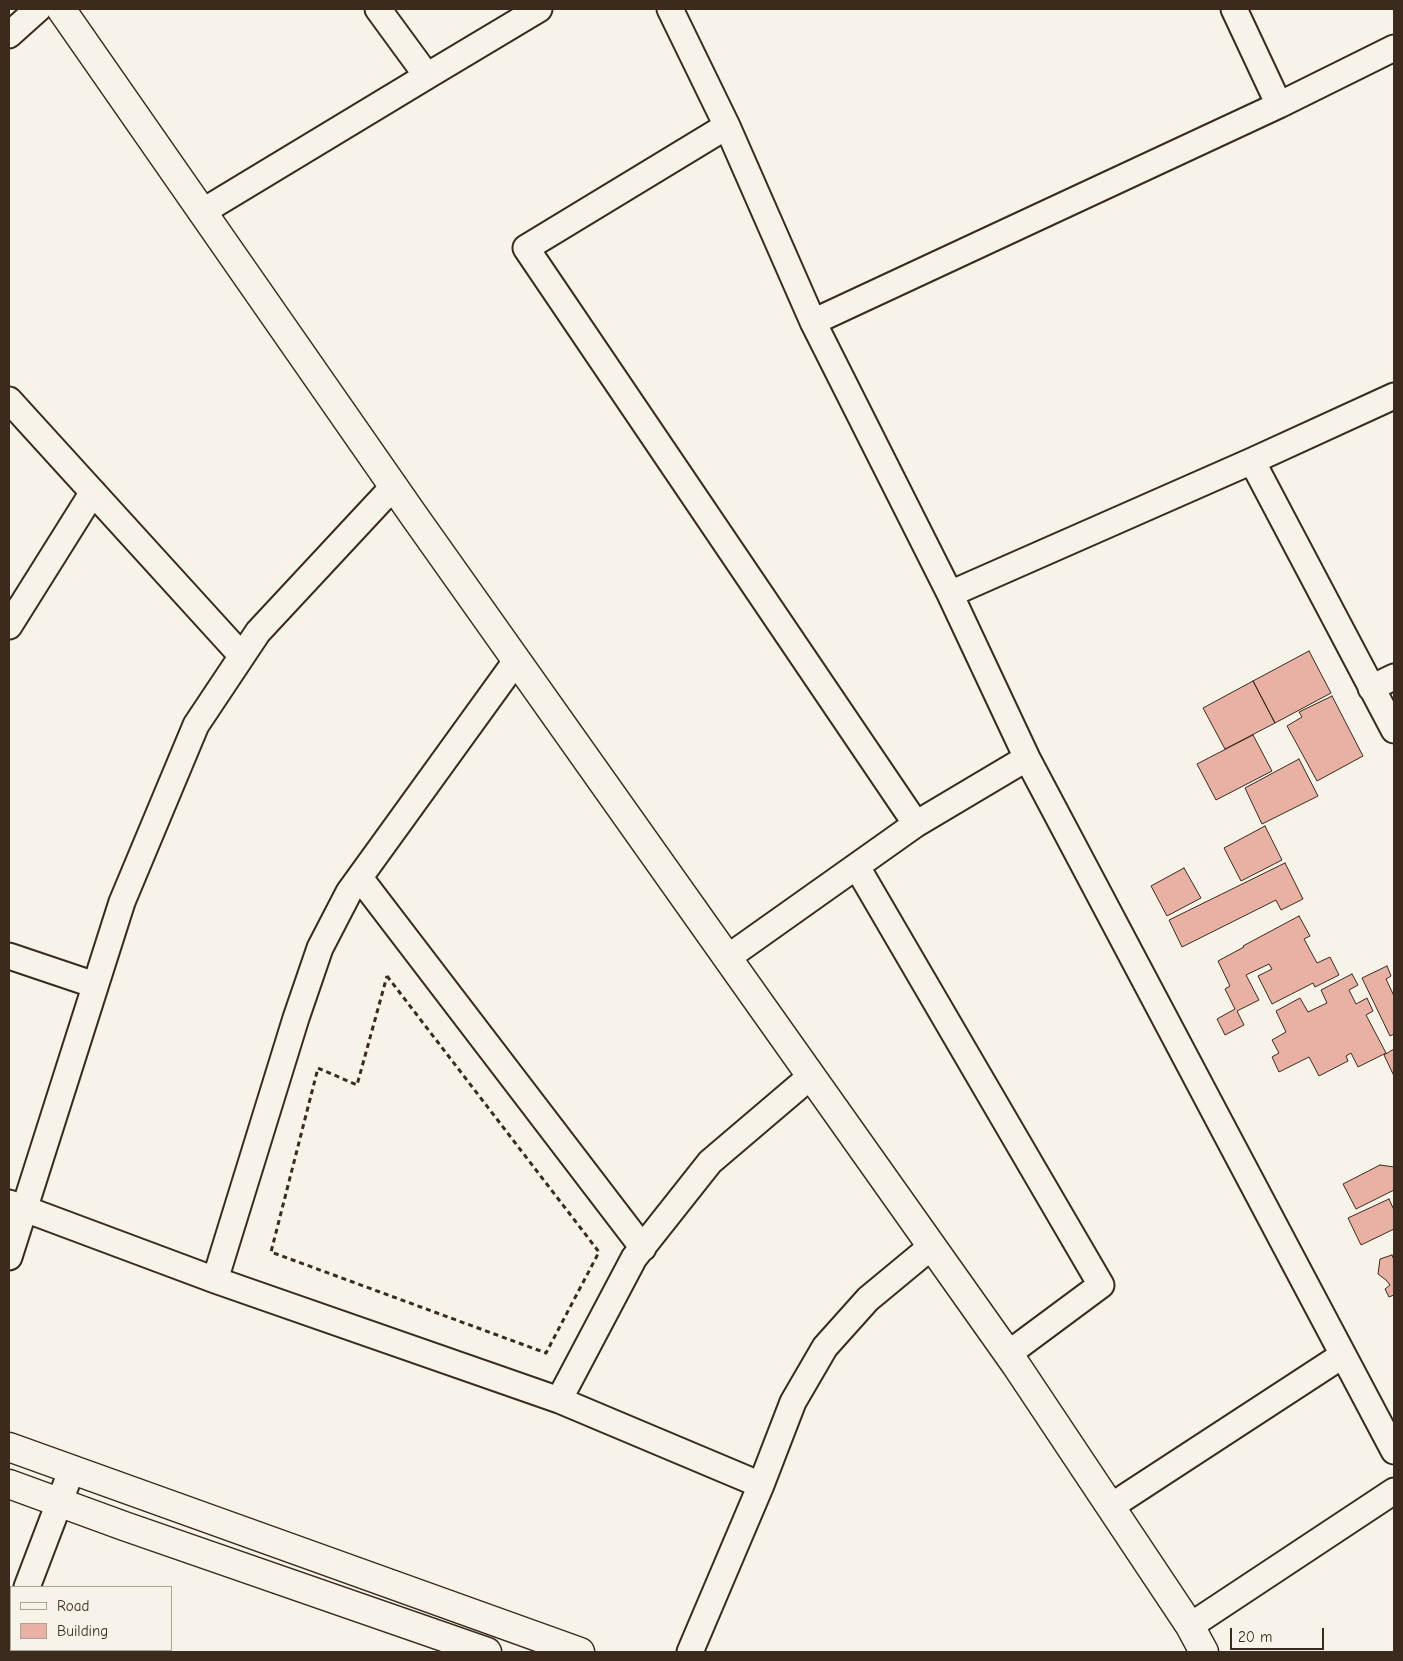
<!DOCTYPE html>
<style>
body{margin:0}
#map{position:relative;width:1403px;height:1661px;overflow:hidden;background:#f7f3e8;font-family:"Comic Neue",sans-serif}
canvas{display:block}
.frame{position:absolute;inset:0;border:10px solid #3b2a1e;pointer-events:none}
.legend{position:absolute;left:10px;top:1586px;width:162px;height:65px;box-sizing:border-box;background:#f7f3e8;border:1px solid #aca397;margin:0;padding:6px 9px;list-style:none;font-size:15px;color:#3b2a1e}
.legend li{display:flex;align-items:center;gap:10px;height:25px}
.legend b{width:25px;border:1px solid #aca397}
.scale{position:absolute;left:1230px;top:1628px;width:94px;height:22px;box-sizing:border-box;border:2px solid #3b2a1e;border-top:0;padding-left:6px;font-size:15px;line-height:18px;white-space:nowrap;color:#3b2a1e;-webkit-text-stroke:4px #f7f3e8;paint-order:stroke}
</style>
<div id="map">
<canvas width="1403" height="1661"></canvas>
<div class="frame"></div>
<ul class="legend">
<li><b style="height:6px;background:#f7f3e8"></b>Road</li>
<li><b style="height:14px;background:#e9b0a4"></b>Building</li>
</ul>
<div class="scale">20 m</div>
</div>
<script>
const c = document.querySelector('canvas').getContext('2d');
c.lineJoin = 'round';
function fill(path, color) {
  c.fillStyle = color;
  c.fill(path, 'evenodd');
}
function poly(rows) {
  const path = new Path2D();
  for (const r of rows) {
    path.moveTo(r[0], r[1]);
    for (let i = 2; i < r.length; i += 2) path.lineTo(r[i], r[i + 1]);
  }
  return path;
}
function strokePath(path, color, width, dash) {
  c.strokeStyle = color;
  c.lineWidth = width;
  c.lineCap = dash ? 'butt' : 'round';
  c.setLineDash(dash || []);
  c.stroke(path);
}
const building = poly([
 [1309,651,1331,693,1275,723,1253,681,1309,651],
 [1253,681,1275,723,1225,749,1203,708,1253,681],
 [1332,696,1363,756,1317,781,1287,726,1302,717,1299,712,1332,696],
 [1253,735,1272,771,1216,800,1197,764,1253,735],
 [1299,759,1318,796,1262,824,1245,788,1299,759],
 [1265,826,1282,860,1241,881,1224,848,1265,826],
 [1285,863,1303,899,1281,910,1276,900,1182,947,1169,920,1285,863],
 [1184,868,1201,898,1167,916,1151,886,1184,868],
 [1299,916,1310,936,1304,939,1317,963,1330,957,1339,975,1315,987,1313,983,1272,1004,1258,976,1272,969,1269,964,1246,975,1259,1000,1237,1011,1244,1025,1225,1035,1217,1019,1235,1009,1225,989,1230,986,1218,961,1244,947,1243,946,1299,916],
 [1387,966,1391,976,1386,979,1394,996,1394,1034,1390,1036,1362,978,1387,966],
 [1352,974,1358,985,1349,990,1356,1004,1367,998,1373,1011,1366,1015,1386,1053,1358,1067,1351,1053,1346,1056,1348,1061,1319,1076,1309,1057,1279,1072,1272,1057,1279,1053,1272,1040,1286,1032,1276,1011,1300,998,1308,1012,1327,1003,1321,990,1352,974],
 [1394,1049,1394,1076,1384,1055,1394,1049],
 [1380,1165,1394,1167,1394,1190,1356,1209,1343,1184,1380,1165],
 [1389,1199,1394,1210,1394,1229,1361,1245,1348,1218,1389,1199],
 [1392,1255,1394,1260,1394,1295,1389,1297,1385,1289,1390,1285,1386,1280,1378,1274,1380,1259,1392,1255]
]);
const path = poly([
 [387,976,599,1252,546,1353,271,1252,318,1068,357,1085,387,976]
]);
const street = poly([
 [378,9,427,76,539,9],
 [670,9,727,126,813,322,950,594,1027,758,1394,1451],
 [1234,9,1279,105],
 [9,35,38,9],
 [727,126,526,248,916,824,1027,758],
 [202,212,427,76],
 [813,322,1279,105,1394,48],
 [9,400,242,656],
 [1252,461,1394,730],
 [950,594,1252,461,1394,396],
 [9,626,93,492],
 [1371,688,1394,677],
 [857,867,1101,1285,1008,1354],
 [360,878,643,1248],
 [9,956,95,985],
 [727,958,916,824],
 [9,1203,215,1280,559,1400,761,1485],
 [9,1257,122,902,196,725,258,632,393,487],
 [215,1280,296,1018,320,948,349,892,516,661],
 [559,1400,634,1258,710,1162,811,1076],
 [1110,1507,1343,1355],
 [27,1587,72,1469],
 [1190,1626,1394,1491],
 [9,1635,11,1628],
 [690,1652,761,1485,793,1402,825,1347,868,1299,932,1246]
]);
const secondary = poly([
 [61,9,412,513,1016,1365,1190,1626,1204,1652],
 [9,1447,580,1652],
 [9,1484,124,1526,487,1652]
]);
fill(building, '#e9b0a4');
strokePath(building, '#3b2a1e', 1);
strokePath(street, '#3b2a1e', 29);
strokePath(secondary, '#3b2a1e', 31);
strokePath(path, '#3b2a1e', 3, [5, 4]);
strokePath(street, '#f7f3e8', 25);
strokePath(secondary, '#f7f3e8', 28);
</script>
